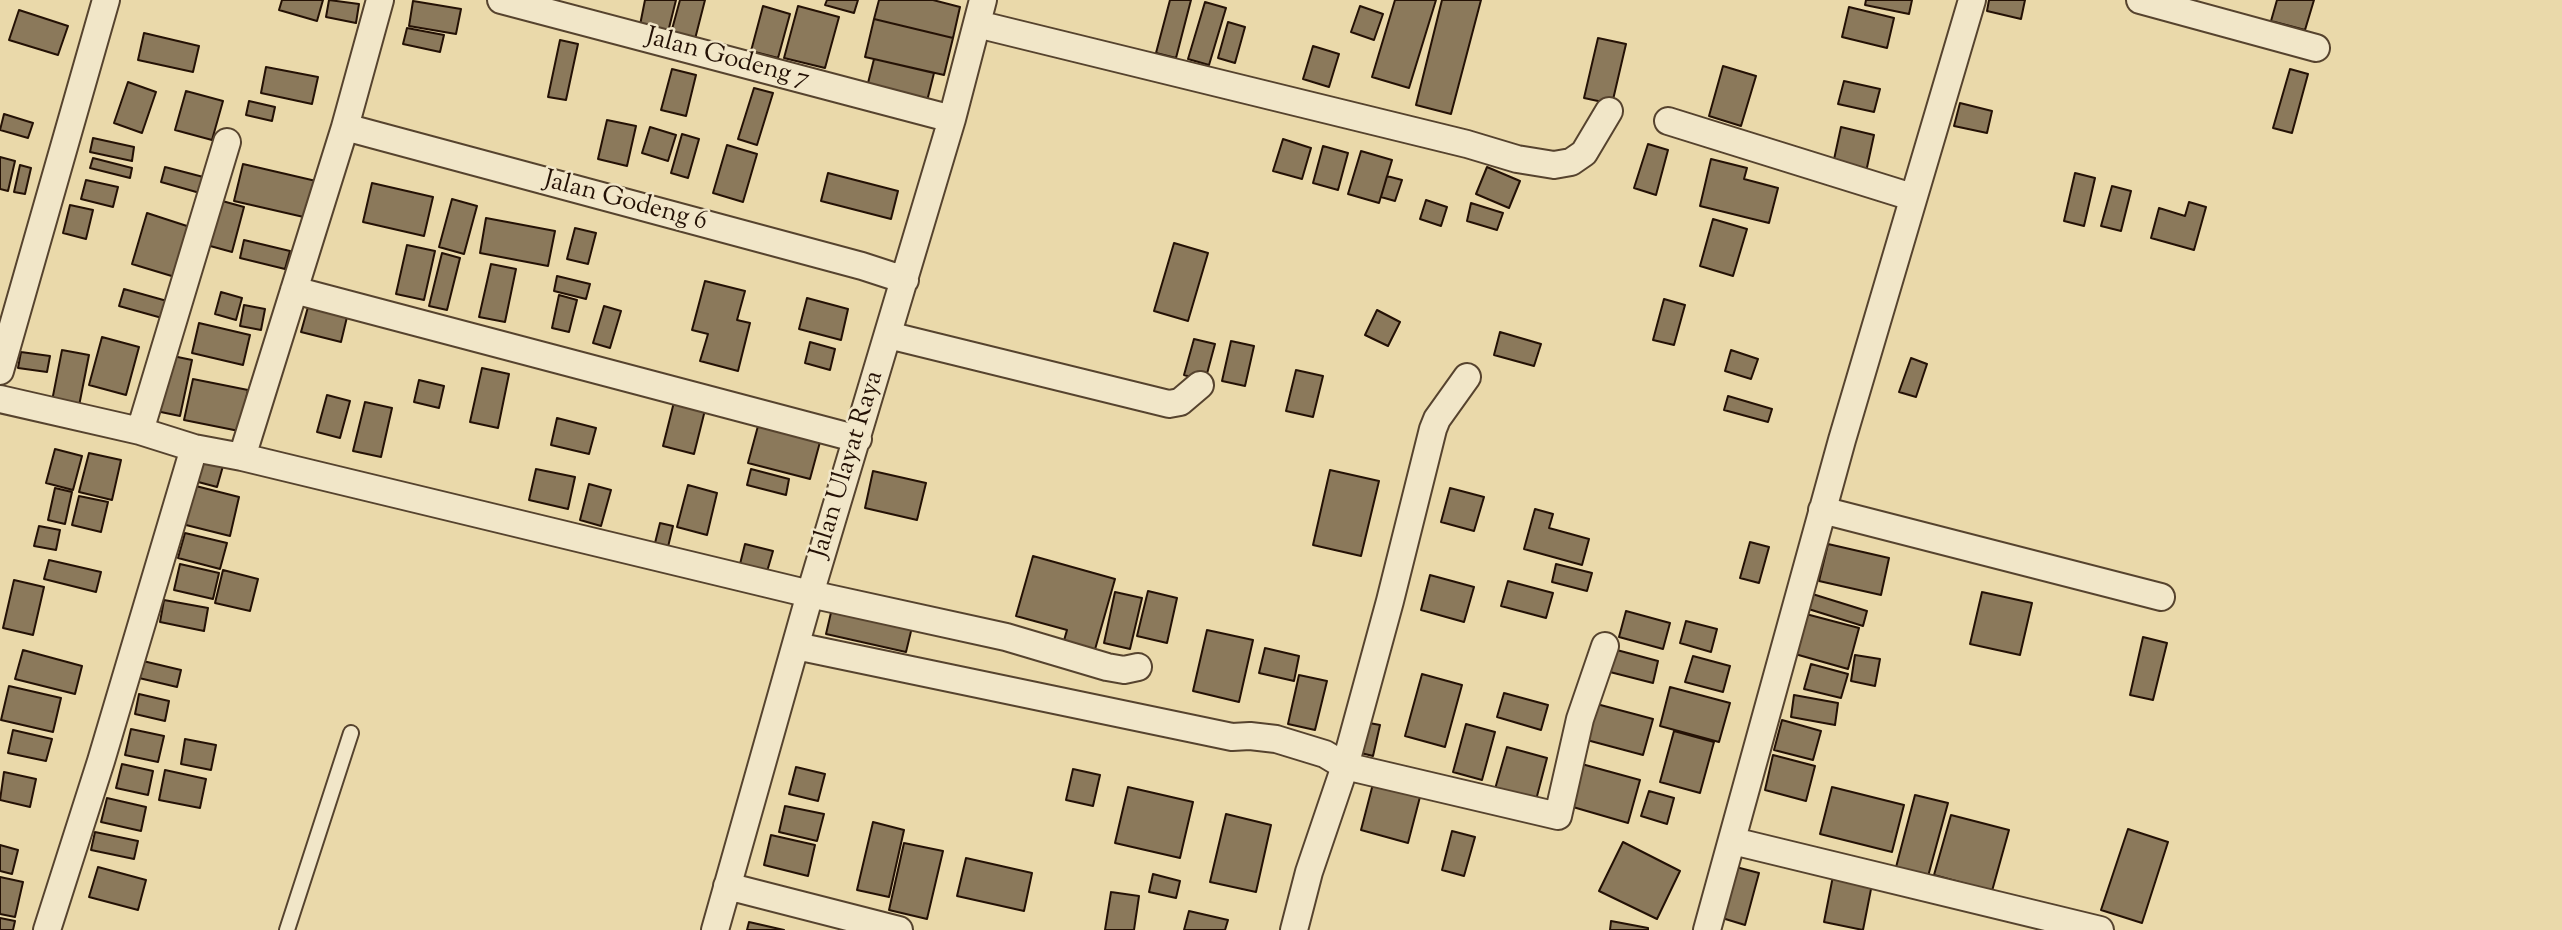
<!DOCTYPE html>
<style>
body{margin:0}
canvas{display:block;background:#ead9aa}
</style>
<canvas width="2562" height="930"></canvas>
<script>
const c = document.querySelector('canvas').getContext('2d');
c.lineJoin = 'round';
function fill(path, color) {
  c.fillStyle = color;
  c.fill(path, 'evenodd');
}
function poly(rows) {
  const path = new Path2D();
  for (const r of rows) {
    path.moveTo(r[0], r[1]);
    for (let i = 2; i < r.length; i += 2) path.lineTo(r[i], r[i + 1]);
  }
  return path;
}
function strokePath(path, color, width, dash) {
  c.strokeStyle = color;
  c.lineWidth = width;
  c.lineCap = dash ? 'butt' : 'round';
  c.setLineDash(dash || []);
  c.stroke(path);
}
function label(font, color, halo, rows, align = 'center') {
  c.font = font + ' "Sorts Mill Goudy",serif';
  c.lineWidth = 5;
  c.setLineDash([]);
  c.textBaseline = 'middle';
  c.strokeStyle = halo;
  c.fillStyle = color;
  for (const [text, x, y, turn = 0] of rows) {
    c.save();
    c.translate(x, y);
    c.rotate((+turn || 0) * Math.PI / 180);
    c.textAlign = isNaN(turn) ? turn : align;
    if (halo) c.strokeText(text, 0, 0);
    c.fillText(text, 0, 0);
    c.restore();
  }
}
const building = poly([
 [282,0,323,0,317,21,279,10,282,0],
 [329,0,359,4,356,23,326,17,329,0],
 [645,0,676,0,668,32,640,25,645,0],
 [680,0,705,0,695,39,671,33,680,0],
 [827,0,858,0,854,13,825,5,827,0],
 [879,0,933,0,960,7,953,38,874,19,879,0],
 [1170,0,1191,0,1176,58,1156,53,1170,0],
 [1395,0,1436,0,1409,88,1372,77,1395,0],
 [1442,0,1481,0,1451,114,1416,105,1442,0],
 [1866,0,1912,0,1909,14,1865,5,1866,0],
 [1989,0,2025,0,2021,19,1987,11,1989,0],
 [2277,0,2314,0,2305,30,2271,21,2277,0],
 [413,1,461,9,456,34,409,26,413,1],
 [1205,2,1226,8,1209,65,1188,59,1205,2],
 [763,6,790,14,778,58,751,51,763,6],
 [798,6,839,17,825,68,784,58,798,6],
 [1360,6,1383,14,1374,40,1351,32,1360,6],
 [1849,7,1894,18,1887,48,1842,37,1849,7],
 [19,10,68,26,58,55,9,40,19,10],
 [874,19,953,38,944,75,865,57,874,19],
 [1228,22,1245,27,1235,63,1218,58,1228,22],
 [407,28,444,35,440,52,403,44,407,28],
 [144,33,199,46,193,72,138,60,144,33],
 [1598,38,1626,44,1612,104,1584,98,1598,38],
 [560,40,578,44,566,100,548,97,560,40],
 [1313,46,1339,54,1329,87,1303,79,1313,46],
 [874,59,934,73,927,101,867,87,874,59],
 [1723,66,1756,76,1741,126,1709,116,1723,66],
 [266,67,318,77,312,104,261,93,266,67],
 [672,69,696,75,686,116,661,110,672,69],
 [2290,69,2308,74,2292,133,2273,128,2290,69],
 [1844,81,1880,89,1874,112,1838,104,1844,81],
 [128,82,156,92,142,133,114,123,128,82],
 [754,88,773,93,757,145,738,139,754,88],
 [186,91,223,101,212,140,175,130,186,91],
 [249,101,275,107,272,121,246,115,249,101],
 [1960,103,1992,111,1987,133,1954,126,1960,103],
 [4,114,33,123,28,138,0,130,4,114],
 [607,120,636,126,627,166,598,159,607,120],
 [650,127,676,135,668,161,642,153,650,127],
 [1841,127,1874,135,1866,172,1833,164,1841,127],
 [682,134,699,139,688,178,671,173,682,134],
 [93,138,134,147,132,161,90,152,93,138],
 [1283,139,1311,148,1302,179,1273,171,1283,139],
 [1648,144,1668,150,1656,195,1634,188,1648,144],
 [727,145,757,154,743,202,713,193,727,145],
 [1323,146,1348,153,1338,190,1313,183,1323,146],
 [1361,151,1392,160,1379,203,1348,194,1361,151],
 [0,157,15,161,8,191,0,189,0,157],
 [93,158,132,168,130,178,90,168,93,158],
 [1711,159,1747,168,1744,179,1778,188,1769,223,1700,206,1711,159],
 [243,164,316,181,308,218,234,201,243,164],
 [20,165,31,168,25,194,14,192,20,165],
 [165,167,211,179,207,195,161,182,165,167],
 [1487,167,1520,181,1509,208,1476,194,1487,167],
 [828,173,898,191,891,219,821,201,828,173],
 [2075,173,2095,178,2084,226,2064,221,2075,173],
 [1387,176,1402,180,1395,201,1381,197,1387,176],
 [86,180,118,187,113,207,81,199,86,180],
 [372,183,433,197,424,236,363,222,372,183],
 [2112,186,2131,191,2121,231,2101,226,2112,186],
 [215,199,244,207,232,252,203,244,215,199],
 [452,199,477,206,464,254,439,247,452,199],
 [1426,200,1447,207,1441,226,1420,219,1426,200],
 [2189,202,2206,207,2194,250,2151,238,2159,208,2185,216,2189,202],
 [1471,203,1503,213,1497,230,1467,221,1471,203],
 [70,205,93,210,86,239,63,233,70,205],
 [147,213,190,227,175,277,132,264,147,213],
 [486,218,555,231,548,266,480,253,486,218],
 [1713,219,1747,229,1733,276,1700,266,1713,219],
 [575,228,596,233,588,264,567,259,575,228],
 [244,240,290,251,285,269,240,258,244,240],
 [1174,243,1208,253,1188,321,1154,311,1174,243],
 [407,245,435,251,424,300,396,294,407,245],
 [442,253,460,258,447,310,429,306,442,253],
 [491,264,516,269,505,322,479,317,491,264],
 [557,276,590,284,586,299,554,291,557,276],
 [705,281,745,291,737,320,750,323,738,371,700,361,708,334,692,330,705,281],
 [124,289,167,301,162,318,119,306,124,289],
 [221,292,242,298,236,320,215,314,221,292],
 [559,295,577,300,569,332,552,328,559,295],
 [807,298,848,309,841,340,799,329,807,298],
 [1664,299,1685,305,1674,345,1653,340,1664,299],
 [244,305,265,309,261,330,240,326,244,305],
 [604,306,621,311,610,348,593,343,604,306],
 [308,307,347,317,341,342,301,332,308,307],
 [1377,310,1400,322,1388,346,1365,335,1377,310],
 [199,323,250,335,243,365,192,353,199,323],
 [1500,332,1541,344,1534,366,1494,355,1500,332],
 [102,337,139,347,126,395,89,385,102,337],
 [1194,339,1215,344,1205,381,1184,375,1194,339],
 [1231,341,1254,346,1245,386,1222,381,1231,341],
 [810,342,835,349,830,370,805,363,810,342],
 [62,350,89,355,78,411,51,406,62,350],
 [1731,350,1758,359,1751,379,1725,371,1731,350],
 [21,352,50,356,47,372,18,368,21,352],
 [168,355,192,360,180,416,156,411,168,355],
 [1911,358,1927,364,1916,397,1899,392,1911,358],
 [482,368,509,374,498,428,470,422,482,368],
 [1296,370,1323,376,1313,417,1286,411,1296,370],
 [193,379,248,390,239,431,184,420,193,379],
 [419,380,444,386,439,408,414,402,419,380],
 [327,395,350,401,340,438,317,432,327,395],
 [1728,396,1772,409,1768,422,1724,410,1728,396],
 [365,402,392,408,381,457,353,451,365,402],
 [674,402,705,410,694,454,663,446,674,402],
 [557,418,596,428,589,454,551,445,557,418],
 [758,426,820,442,810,479,748,463,758,426],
 [55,449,82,456,73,490,46,483,55,449],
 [89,453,121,460,112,500,79,492,89,453],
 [192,458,223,466,217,487,187,479,192,458],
 [536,469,575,477,568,509,529,500,536,469],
 [751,469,789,479,786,495,747,485,751,469],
 [1330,470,1379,481,1361,556,1313,545,1330,470],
 [873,471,926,483,917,520,865,508,873,471],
 [188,484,239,497,230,536,178,523,188,484],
 [589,484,611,490,601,526,580,520,589,484],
 [688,485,717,493,707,535,677,527,688,485],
 [55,488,72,492,65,524,48,520,55,488],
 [1450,488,1484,497,1474,531,1441,522,1450,488],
 [79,496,108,502,101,532,72,525,79,496],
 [1535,509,1553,514,1549,528,1589,539,1582,565,1524,549,1535,509],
 [660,523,673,526,667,551,654,547,660,523],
 [39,526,60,530,56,550,34,546,39,526],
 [185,533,227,543,220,569,178,558,185,533],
 [1750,542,1769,547,1759,583,1740,578,1750,542],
 [745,544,773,551,766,575,739,568,745,544],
 [1828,544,1889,558,1881,595,1819,581,1828,544],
 [1033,556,1115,579,1094,653,1063,644,1067,630,1016,616,1033,556],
 [49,560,101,572,96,592,44,579,49,560],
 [180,564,219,573,213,599,174,590,180,564],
 [1556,564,1592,573,1587,591,1552,582,1556,564],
 [223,570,258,579,250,611,215,603,223,570],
 [1430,575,1474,587,1464,622,1421,610,1430,575],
 [14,580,44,587,33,635,3,628,14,580],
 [1508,581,1553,593,1546,618,1501,606,1508,581],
 [1148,591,1177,598,1167,643,1137,636,1148,591],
 [1115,592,1142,598,1130,649,1104,643,1115,592],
 [1806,592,1867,611,1863,626,1802,607,1806,592],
 [1982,592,2032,603,2020,655,1970,644,1982,592],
 [164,600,208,608,204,631,160,622,164,600],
 [833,604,913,623,906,652,826,634,833,604],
 [1626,611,1670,623,1663,649,1619,637,1626,611],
 [1806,614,1859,628,1848,669,1795,654,1806,614],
 [1686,621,1717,629,1711,652,1680,643,1686,621],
 [1207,630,1253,640,1239,702,1193,691,1207,630],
 [2143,637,2167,643,2153,700,2130,695,2143,637],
 [1265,648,1299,656,1294,681,1259,673,1265,648],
 [1613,649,1658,661,1653,683,1606,671,1613,649],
 [23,650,82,666,75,694,15,679,23,650],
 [1855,655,1880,659,1875,686,1851,681,1855,655],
 [1693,656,1730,666,1723,692,1685,682,1693,656],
 [143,661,181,670,177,687,139,678,143,661],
 [1811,664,1848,674,1841,698,1804,689,1811,664],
 [1422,674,1462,685,1445,747,1405,736,1422,674],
 [1299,675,1327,681,1315,730,1288,724,1299,675],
 [9,686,61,698,53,732,1,720,9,686],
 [1670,687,1730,703,1719,742,1660,726,1670,687],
 [1504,693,1548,705,1541,730,1497,717,1504,693],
 [139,694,169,701,165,721,135,714,139,694],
 [1794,695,1838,703,1835,725,1791,717,1794,695],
 [1593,703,1653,719,1643,755,1583,739,1593,703],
 [1782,720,1821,731,1813,760,1774,750,1782,720],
 [1364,722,1380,725,1373,756,1357,752,1364,722],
 [1466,724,1495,732,1482,780,1453,772,1466,724],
 [131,729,164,736,158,762,125,755,131,729],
 [13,730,52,739,46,761,8,753,13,730],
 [1674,731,1714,742,1700,793,1660,782,1674,731],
 [185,739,216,745,211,770,181,764,185,739],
 [1507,747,1547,758,1536,800,1495,789,1507,747],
 [1773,755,1815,766,1806,801,1765,790,1773,755],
 [1578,763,1640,780,1628,823,1566,805,1578,763],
 [122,764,153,771,148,795,116,788,122,764],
 [796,767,825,774,818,801,789,794,796,767],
 [1073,769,1100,775,1093,806,1066,800,1073,769],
 [165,770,206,779,200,808,159,800,165,770],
 [4,772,36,779,30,807,0,800,4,772],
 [1374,780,1421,793,1408,843,1361,830,1374,780],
 [1128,787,1193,802,1180,858,1115,843,1128,787],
 [1832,787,1904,805,1892,852,1820,834,1832,787],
 [1649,791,1674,798,1667,824,1641,816,1649,791],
 [1915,795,1948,803,1927,880,1895,871,1915,795],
 [107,798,146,807,141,831,101,822,107,798],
 [785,806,824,814,817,841,779,832,785,806],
 [1226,814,1271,825,1256,892,1210,882,1226,814],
 [1951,815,2009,830,1992,891,1934,875,1951,815],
 [873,822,904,830,889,897,857,890,873,822],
 [2128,829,2168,842,2142,923,2101,910,2128,829],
 [1452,831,1475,837,1464,876,1442,870,1452,831],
 [95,832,138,841,134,859,91,850,95,832],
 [771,835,815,845,808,876,764,865,771,835],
 [1623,842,1680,871,1657,919,1599,891,1623,842],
 [904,843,943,851,927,919,889,910,904,843],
 [0,845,18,850,12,874,0,871,0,845],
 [966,858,1032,873,1024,911,957,896,966,858],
 [98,867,146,880,138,910,89,897,98,867],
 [1736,867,1759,873,1745,925,1722,918,1736,867],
 [1153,874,1180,881,1176,898,1149,892,1153,874],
 [1833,876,1872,884,1863,930,1824,922,1833,876],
 [0,877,23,882,15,917,0,914,0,877],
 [1111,892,1139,896,1134,930,1105,930,1111,892],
 [1189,911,1228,920,1225,930,1184,930,1189,911],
 [0,918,15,921,13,930,0,930,0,918],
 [1611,921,1648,928,1648,930,1610,930,1611,921],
 [749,922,784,930,747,930,749,922]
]);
const lane = poly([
 [287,930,351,733]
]);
const street = poly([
 [501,0,952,119],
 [2140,0,2316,48],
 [977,24,1467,144,1517,159,1554,165,1571,162,1584,153,1609,111],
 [1668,121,1912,197],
 [345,127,862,266,905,280],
 [294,290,858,439],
 [888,335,1169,404,1180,402,1200,385],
 [0,371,106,0],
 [0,399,140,431,194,448,242,457,810,594,1006,637,1107,667,1124,670,1138,667],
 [140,431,227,142],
 [242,457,345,127,380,0],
 [1822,510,2161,597],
 [796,646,1232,737,1250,736,1276,739,1325,754,1345,766,1390,601,1433,429,1437,419,1467,377],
 [1733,841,2100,930],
 [727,886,899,930],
 [47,930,101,761,194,448],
 [715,930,810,594,952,119,983,0],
 [1294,930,1309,872,1345,766,1558,816,1580,719,1605,646],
 [1707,930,1842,440,1972,0]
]);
const streetNames = [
 ["Jalan Godeng 7",727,60,15],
 ["Jalan Godeng 6",625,203,15],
 ["Jalan Ulayat Raya",849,465,-73]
];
fill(building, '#8b795b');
strokePath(building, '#241105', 2);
strokePath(lane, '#56432e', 18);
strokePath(street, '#56432e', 30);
strokePath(lane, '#f1e6c8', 14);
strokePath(street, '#f1e6c8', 26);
label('26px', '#241105', '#f1e6c8', streetNames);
</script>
